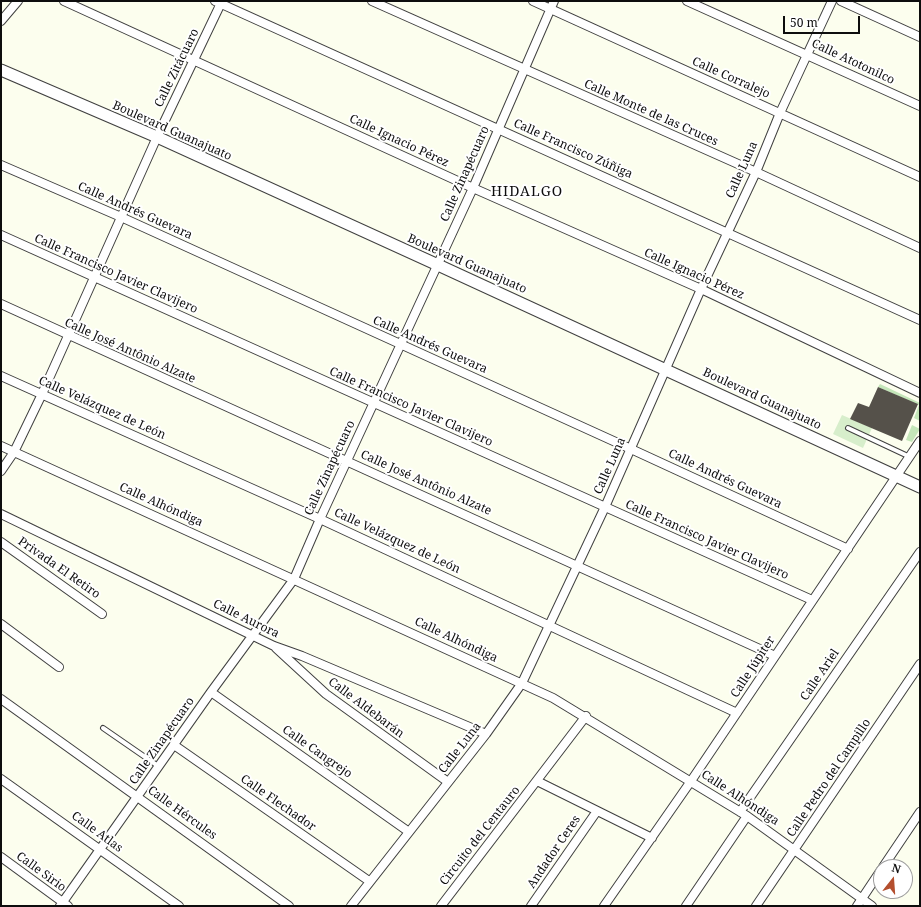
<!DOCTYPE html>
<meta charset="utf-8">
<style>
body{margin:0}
#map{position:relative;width:921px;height:907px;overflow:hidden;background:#fcfeee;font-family:"Noto Serif",serif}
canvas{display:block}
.frame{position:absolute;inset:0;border:2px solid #0d0d0d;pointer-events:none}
.north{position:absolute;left:873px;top:859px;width:40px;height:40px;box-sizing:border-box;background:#fff;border:1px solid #9e9e9e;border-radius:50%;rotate:17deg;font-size:11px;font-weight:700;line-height:16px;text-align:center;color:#0d0d0d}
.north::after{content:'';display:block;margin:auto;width:14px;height:18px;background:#b44f2e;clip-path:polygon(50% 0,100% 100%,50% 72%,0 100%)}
.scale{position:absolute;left:783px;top:16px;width:77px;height:18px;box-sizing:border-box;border:2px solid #0d0d0d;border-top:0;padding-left:5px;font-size:12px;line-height:14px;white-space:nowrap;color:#0d0d0d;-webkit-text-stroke:3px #fff;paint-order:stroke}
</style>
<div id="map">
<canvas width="921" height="907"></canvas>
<div class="frame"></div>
<div class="north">N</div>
<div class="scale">50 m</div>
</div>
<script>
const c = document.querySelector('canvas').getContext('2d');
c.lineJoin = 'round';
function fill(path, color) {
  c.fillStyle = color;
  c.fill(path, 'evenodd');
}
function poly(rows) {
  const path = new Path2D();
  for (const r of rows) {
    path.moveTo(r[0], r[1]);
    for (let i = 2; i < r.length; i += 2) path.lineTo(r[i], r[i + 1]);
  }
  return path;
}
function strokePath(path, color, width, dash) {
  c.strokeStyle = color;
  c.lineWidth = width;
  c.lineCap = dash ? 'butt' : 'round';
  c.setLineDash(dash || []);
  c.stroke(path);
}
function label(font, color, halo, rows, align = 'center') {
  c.font = font + ' "Noto Serif",serif';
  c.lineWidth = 4;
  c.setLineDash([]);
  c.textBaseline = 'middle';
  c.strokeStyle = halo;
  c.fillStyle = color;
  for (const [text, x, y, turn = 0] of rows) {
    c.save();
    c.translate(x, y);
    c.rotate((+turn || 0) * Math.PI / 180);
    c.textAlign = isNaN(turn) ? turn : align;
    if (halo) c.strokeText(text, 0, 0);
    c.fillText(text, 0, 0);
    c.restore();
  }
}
const green = poly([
 [880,384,920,403,920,421,914,418,919,405,878,387],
 [912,425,920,429,912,442,906,440]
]);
const pitch = poly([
 [842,415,872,428,863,448,833,434]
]);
const building = poly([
 [878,387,918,404,902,441,850,419,858,403,869,407]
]);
const service = poly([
 [848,428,910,457],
 [103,728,158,766]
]);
const minor = poly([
 [64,1,473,188,701,289,920,393],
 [215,1,920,320],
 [372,1,756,172,920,248],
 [533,1,920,177],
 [687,1,920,106],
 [841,1,920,37],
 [1,21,18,1],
 [1,165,121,217,631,449,848,549],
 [1,235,812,600],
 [1,304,775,656],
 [1,376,320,519,737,713],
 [1,446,553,698,747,816,872,906],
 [1,471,14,452,42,394,157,137,222,1],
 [1,514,274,646,302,656,486,734],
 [1,542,102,614],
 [1,624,59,667],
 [276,648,326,694,448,782],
 [211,692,409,832],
 [1,699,289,906],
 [174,745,369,881],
 [1,779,179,906],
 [537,781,652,838],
 [740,812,920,552],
 [1,857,68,906],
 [883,867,920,812],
 [60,906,211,692,294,579,320,519,473,188,554,1],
 [351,906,486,734,522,683,605,507,701,289,756,172,780,113,832,1],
 [441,906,586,716],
 [531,906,597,811],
 [604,906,691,781,920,441],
 [686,906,747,816],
 [756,906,920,664],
 [857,906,881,870]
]);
const tertiary = poly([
 [1,70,157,137,438,265,920,487]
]);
const streetNames = [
 ["Calle Atotonilco",853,62,25],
 ["Calle Zitácuaro",177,68,-64],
 ["Calle Corralejo",731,78,24],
 ["Calle Monte de las Cruces",651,113,24],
 ["Boulevard Guanajuato",172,131,24],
 ["Calle Ignacio Pérez",399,141,25],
 ["Calle Francisco Zúñiga",573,149,24],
 ["Calle Luna",742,170,-66],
 ["Calle Zinapécuaro",465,174,-66],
 ["Calle Andrés Guevara",135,211,24],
 ["Boulevard Guanajuato",467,264,24],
 ["Calle Francisco Javier Clavijero",116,274,24],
 ["Calle Ignacio Pérez",694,274,24],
 ["Calle Andrés Guevara",430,345,24],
 ["Calle José Antônio Alzate",130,351,24],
 ["Boulevard Guanajuato",762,399,25],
 ["Calle Francisco Javier Clavijero",411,407,24],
 ["Calle Velázquez de León",102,408,24],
 ["Calle Luna",610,466,-66],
 ["Calle Zinapécuaro",330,468,-65],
 ["Calle Andrés Guevara",725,479,25],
 ["Calle José Antônio Alzate",426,483,24],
 ["Calle Alhóndiga",161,505,24],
 ["Calle Francisco Javier Clavijero",707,540,24],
 ["Calle Velázquez de León",397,541,25],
 ["Privada El Retiro",59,568,35],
 ["Calle Aurora",246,619,26],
 ["Calle Alhóndiga",456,640,25],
 ["Calle Júpiter",753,667,-57],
 ["Calle Ariel",820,675,-56],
 ["Calle Aldebarán",366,708,37],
 ["Calle Zinapécuaro",162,741,-55],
 ["Calle Luna",460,748,-52],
 ["Calle Cangrejo",317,752,35],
 ["Calle Pedro del Campillo",829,778,-56],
 ["Calle Alhóndiga",740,798,33],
 ["Calle Flechador",278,803,35],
 ["Calle Hércules",182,813,36],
 ["Calle Atlas",97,832,36],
 ["Circuito del Centauro",480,836,-52],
 ["Andador Ceres",554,852,-56],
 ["Calle Sirio",41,872,36]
];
const quarterNames = [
 ["HIDALGO",527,192]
];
fill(green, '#c4e6b9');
fill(pitch, '#d7eecb');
fill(building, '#55514a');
strokePath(service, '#404040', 6);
strokePath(minor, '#404040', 10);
strokePath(tertiary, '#404040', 13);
strokePath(service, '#fff', 4);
strokePath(minor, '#fff', 8);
strokePath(tertiary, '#fff', 11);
label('12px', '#0d0d0d', '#fff', streetNames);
c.letterSpacing = '1px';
label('14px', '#0d0d0d', '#fff', quarterNames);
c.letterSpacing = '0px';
</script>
